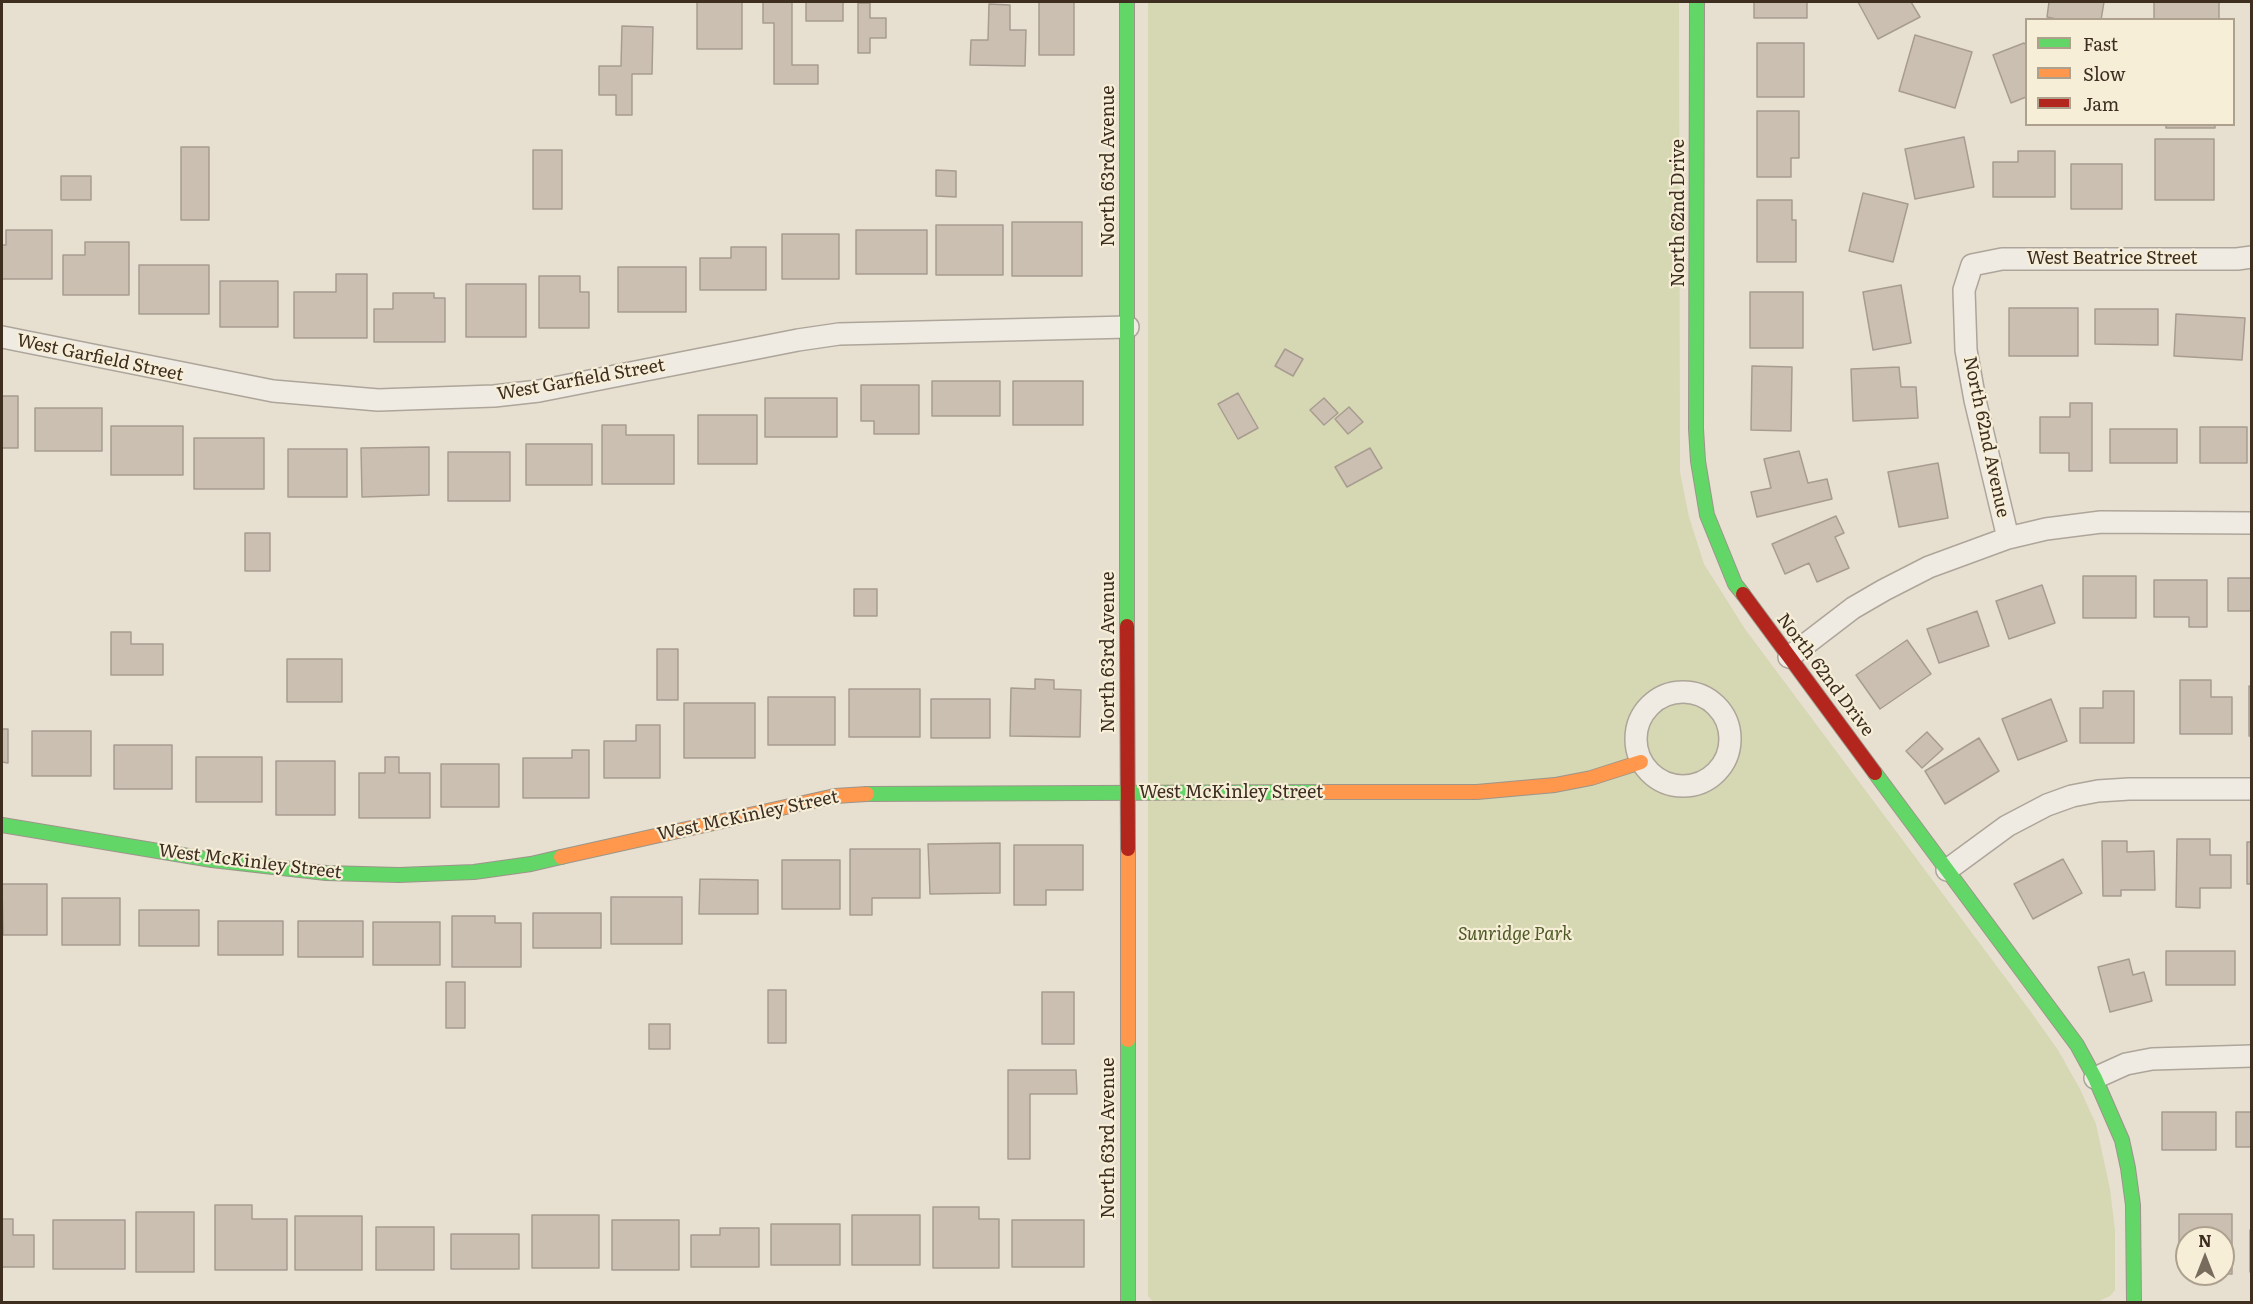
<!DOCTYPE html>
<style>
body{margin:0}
#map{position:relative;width:2253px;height:1304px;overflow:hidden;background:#e7e0d1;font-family:Literata,serif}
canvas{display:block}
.frame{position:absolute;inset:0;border:3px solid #3d2e20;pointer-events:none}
.legend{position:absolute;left:2025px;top:18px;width:210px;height:108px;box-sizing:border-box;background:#f7eed8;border:2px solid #ada18e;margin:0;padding:8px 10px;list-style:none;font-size:18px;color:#3d2e20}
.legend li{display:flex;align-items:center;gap:12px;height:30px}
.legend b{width:30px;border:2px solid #ada18e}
.north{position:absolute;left:2175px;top:1226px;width:60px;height:60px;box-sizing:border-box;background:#f7eed8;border:2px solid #ada18e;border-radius:50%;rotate:0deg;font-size:16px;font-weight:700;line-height:24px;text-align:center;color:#3d2e20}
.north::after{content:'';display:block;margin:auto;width:21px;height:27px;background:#786c5e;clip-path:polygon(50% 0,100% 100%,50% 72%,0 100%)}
</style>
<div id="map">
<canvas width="2253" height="1304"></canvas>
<div class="frame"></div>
<ul class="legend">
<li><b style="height:8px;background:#63d668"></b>Fast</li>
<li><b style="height:8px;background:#ff974d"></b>Slow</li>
<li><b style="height:8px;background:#b3261e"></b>Jam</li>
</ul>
<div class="north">N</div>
</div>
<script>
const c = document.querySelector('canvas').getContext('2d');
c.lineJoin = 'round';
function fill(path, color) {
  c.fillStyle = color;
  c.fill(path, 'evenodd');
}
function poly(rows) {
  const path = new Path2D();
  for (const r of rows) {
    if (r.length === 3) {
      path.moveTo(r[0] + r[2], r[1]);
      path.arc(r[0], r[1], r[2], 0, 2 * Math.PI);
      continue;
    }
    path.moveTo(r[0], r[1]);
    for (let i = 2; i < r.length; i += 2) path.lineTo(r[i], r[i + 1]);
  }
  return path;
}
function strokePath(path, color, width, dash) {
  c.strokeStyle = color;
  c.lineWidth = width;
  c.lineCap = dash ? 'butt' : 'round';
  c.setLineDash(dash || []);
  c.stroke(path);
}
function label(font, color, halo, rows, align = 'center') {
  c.font = font + ' Literata,serif';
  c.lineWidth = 4.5;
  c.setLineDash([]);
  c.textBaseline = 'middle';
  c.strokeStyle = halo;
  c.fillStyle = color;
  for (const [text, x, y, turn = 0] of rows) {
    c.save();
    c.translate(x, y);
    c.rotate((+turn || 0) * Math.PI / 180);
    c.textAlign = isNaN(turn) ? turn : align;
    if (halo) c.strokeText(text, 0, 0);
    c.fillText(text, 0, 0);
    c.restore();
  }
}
const green = poly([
 [1148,2,1679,2,1680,472,1689,517,1704,564,1745,629,2031,1012,2058,1050,2080,1089,2096,1124,2110,1189,2115,1230,2115,1290,2110,1296,2097,1302,1153,1302,1148,1296]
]);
const building = poly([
 [697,2,742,2,742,49,697,49,697,2],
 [763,2,792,2,792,65,818,65,818,84,774,84,774,23,763,23,763,2],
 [806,2,843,2,843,21,806,21,806,2],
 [1039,2,1074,2,1074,55,1039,55,1039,2],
 [1754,2,1807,2,1807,18,1754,18,1754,2],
 [1858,2,1911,2,1920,17,1878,39,1858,2],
 [2049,2,2104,2,2101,20,2061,20,2047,17,2049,2],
 [2154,2,2219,2,2219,20,2154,20,2154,2],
 [858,3,870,3,870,18,886,18,886,38,870,38,870,53,858,53,858,3],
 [989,4,1010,5,1010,30,1026,30,1025,66,970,65,971,40,988,40,989,4],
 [622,26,653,27,652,74,632,74,632,115,616,115,616,95,599,95,599,66,621,66,622,26],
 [1915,35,1972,52,1955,108,1899,91,1915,35],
 [1757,43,1804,43,1804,97,1757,97,1757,43],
 [2024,43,2026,45,2026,97,2011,103,1993,55,2024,43],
 [1757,111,1799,111,1799,158,1791,158,1791,177,1757,177,1757,111],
 [2166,124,2215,124,2215,128,2166,128,2166,124],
 [1964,137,1974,187,1915,199,1905,149,1964,137],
 [2155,139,2214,139,2214,200,2155,200,2155,139],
 [181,147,209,147,209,220,181,220,181,147],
 [533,150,562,150,562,209,533,209,533,150],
 [2018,151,2055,151,2055,197,1993,197,1993,162,2018,162,2018,151],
 [2071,164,2122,164,2122,209,2071,209,2071,164],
 [936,170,956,171,956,197,936,196,936,170],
 [61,176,91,176,91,200,61,200,61,176],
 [1863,193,1908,204,1893,262,1849,251,1863,193],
 [1757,200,1792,200,1792,220,1796,220,1796,262,1757,262,1757,200],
 [1012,222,1082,222,1082,276,1012,276,1012,222],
 [936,225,1003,225,1003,275,936,275,936,225],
 [6,230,52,230,52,279,2,279,2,245,6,245,6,230],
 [856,230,927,230,927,274,856,274,856,230],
 [782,234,839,234,839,279,782,279,782,234],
 [85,242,129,242,129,295,63,295,63,255,85,255,85,242],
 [731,247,766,247,766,290,700,290,700,258,731,258,731,247],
 [139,265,209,265,209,314,139,314,139,265],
 [618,267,686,267,686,312,618,312,618,267],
 [336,274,367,274,367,338,294,338,294,292,336,292,336,274],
 [539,276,580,276,580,292,589,292,589,328,539,328,539,276],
 [220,281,278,281,278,327,220,327,220,281],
 [466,284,526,284,526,337,466,337,466,284],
 [1901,285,1911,343,1873,350,1863,292,1901,285],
 [1750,292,1803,292,1803,348,1750,348,1750,292],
 [393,293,434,293,434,298,445,298,445,342,374,342,374,309,393,309,393,293],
 [2009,308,2078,308,2078,356,2009,356,2009,308],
 [2095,309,2158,309,2158,345,2095,344,2095,309],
 [2176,314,2245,318,2242,360,2174,356,2176,314],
 [1285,349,1303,359,1293,376,1275,366,1285,349],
 [1752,366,1792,367,1791,431,1751,430,1752,366],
 [1899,367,1901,387,1916,387,1918,418,1853,421,1851,369,1899,367],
 [932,381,1000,381,1000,416,932,416,932,381],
 [1013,381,1083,381,1083,425,1013,425,1013,381],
 [861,385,919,385,919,434,874,434,874,421,861,421,861,385],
 [1238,393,1258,428,1238,439,1218,404,1238,393],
 [2,396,18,396,18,448,2,448,2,396],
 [765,398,837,398,837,437,765,437,765,398],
 [1324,398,1338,413,1324,425,1310,410,1324,398],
 [2070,403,2092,403,2092,471,2069,471,2069,453,2040,453,2040,417,2070,417,2070,403],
 [1349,407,1363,422,1348,434,1335,419,1349,407],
 [35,408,102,408,102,451,35,451,35,408],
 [698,415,757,415,757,464,698,464,698,415],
 [602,425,626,425,626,435,674,435,674,484,602,484,602,425],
 [111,426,183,426,183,475,111,475,111,426],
 [2200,427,2247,427,2247,463,2200,463,2200,427],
 [2110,429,2177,429,2177,463,2110,463,2110,429],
 [194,438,264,438,264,489,194,489,194,438],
 [526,444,592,444,592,485,526,485,526,444],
 [429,447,429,495,362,497,361,448,429,447],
 [1370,448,1382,468,1347,487,1335,467,1370,448],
 [288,449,347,449,347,497,288,497,288,449],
 [1799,451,1808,483,1827,479,1832,499,1757,517,1751,492,1771,488,1764,459,1799,451],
 [448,452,510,452,510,501,448,501,448,452],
 [1938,463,1948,518,1899,527,1888,472,1938,463],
 [1836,516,1844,533,1835,537,1849,568,1817,582,1809,563,1785,574,1772,544,1836,516],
 [245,533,270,533,270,571,245,571,245,533],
 [2083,576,2136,576,2136,618,2083,618,2083,576],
 [2228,578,2252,578,2252,611,2228,611,2228,578],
 [2154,580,2207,580,2207,627,2189,627,2189,617,2154,617,2154,580],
 [2042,585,2055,623,2009,639,1996,601,2042,585],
 [854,589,877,589,877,616,854,616,854,589],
 [1977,611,1989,646,1939,663,1927,629,1977,611],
 [111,632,131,632,131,644,163,644,163,675,111,675,111,632],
 [1907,640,1931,674,1880,709,1856,675,1907,640],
 [657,649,678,649,678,700,657,700,657,649],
 [287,659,342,659,342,702,287,702,287,659],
 [1035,679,1054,680,1054,689,1081,690,1080,737,1010,736,1011,688,1035,689,1035,679],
 [2180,680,2211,680,2211,697,2232,697,2232,734,2180,734,2180,680],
 [2249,686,2252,686,2252,736,2249,736,2249,686],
 [849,689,920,689,920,737,849,737,849,689],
 [2103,691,2134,691,2134,743,2080,743,2080,708,2103,708,2103,691],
 [768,697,835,697,835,745,768,745,768,697],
 [931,699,990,699,990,738,931,738,931,699],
 [2051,699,2067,741,2018,760,2002,719,2051,699],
 [684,703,755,703,755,758,684,758,684,703],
 [636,725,660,725,660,778,604,778,604,741,636,741,636,725],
 [2,729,8,729,8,763,2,762,2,729],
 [32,731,91,731,91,776,32,776,32,731],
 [1927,732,1943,749,1922,768,1906,751,1927,732],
 [1979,738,1999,771,1945,804,1925,771,1979,738],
 [114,745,172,745,172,789,114,789,114,745],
 [572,750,589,750,589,798,523,798,523,758,572,758,572,750],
 [196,757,262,757,262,802,196,802,196,757],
 [385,757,399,757,399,773,430,773,430,818,359,818,359,773,385,773,385,757],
 [276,761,335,761,335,815,276,815,276,761],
 [441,764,499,764,499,807,441,807,441,764],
 [2177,839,2210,839,2210,855,2231,855,2231,888,2200,888,2200,908,2176,907,2177,839],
 [2102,841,2127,841,2127,852,2154,851,2155,890,2121,890,2121,896,2103,896,2102,841],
 [2247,842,2252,842,2252,884,2247,884,2247,842],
 [1000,843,1000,893,930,894,928,844,1000,843],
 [1014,845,1083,845,1083,890,1046,890,1046,905,1014,905,1014,845],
 [850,849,920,849,920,898,872,898,872,915,850,915,850,849],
 [2063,859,2082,893,2033,919,2014,884,2063,859],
 [782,860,840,860,840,909,782,909,782,860],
 [700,879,758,880,758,914,699,914,700,879],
 [2,884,47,884,47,935,3,935,2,884],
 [611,897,682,897,682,944,611,944,611,897],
 [62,898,120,898,120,945,62,945,62,898],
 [139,910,199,910,199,946,139,946,139,910],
 [533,913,601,913,601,948,533,948,533,913],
 [452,916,495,916,495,923,521,923,521,967,452,967,452,916],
 [218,921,283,921,283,955,218,955,218,921],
 [298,921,363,921,363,957,298,957,298,921],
 [373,922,440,922,440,965,373,965,373,922],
 [2166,951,2235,951,2235,985,2166,985,2166,951],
 [2129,959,2133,975,2144,972,2152,1001,2110,1012,2098,967,2129,959],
 [446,982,465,982,465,1028,446,1028,446,982],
 [768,990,786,990,786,1043,768,1043,768,990],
 [1042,992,1074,992,1074,1044,1042,1044,1042,992],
 [649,1024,670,1024,670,1049,649,1049,649,1024],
 [1008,1070,1076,1070,1077,1094,1030,1094,1030,1159,1008,1159,1008,1070],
 [2162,1112,2216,1112,2216,1150,2162,1150,2162,1112],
 [2236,1112,2252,1112,2252,1147,2236,1147,2236,1112],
 [215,1205,252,1205,252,1219,287,1219,287,1270,215,1270,215,1205],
 [933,1207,979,1207,979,1219,999,1219,999,1268,933,1268,933,1207],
 [136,1212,194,1212,194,1272,136,1272,136,1212],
 [2179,1214,2232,1214,2232,1274,2207,1274,2223,1274,2223,1238,2187,1238,2187,1253,2179,1253,2179,1214],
 [532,1215,599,1215,599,1268,532,1268,532,1215],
 [852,1215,920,1215,920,1265,852,1265,852,1215],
 [295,1216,362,1216,362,1270,295,1270,295,1216],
 [2,1219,13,1219,13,1235,34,1235,34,1267,2,1267,2,1219],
 [53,1220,125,1220,125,1269,53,1269,53,1220],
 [612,1220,679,1220,679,1270,612,1270,612,1220],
 [1012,1220,1084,1220,1084,1267,1012,1267,1012,1220],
 [771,1224,840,1224,840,1265,771,1265,771,1224],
 [376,1227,434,1227,434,1270,376,1270,376,1227],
 [720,1228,759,1228,759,1267,691,1267,691,1235,720,1235,720,1228],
 [2250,1230,2252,1230,2252,1272,2250,1272,2250,1230],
 [451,1234,519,1234,519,1269,451,1269,451,1234]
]);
const street = poly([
 [2,337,273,391,378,400,494,396,539,391,798,340,839,334,1128,327],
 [2008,538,1975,400,1966,350,1964,290,1972,265,2002,259,2237,259,2252,257],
 [1789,657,1853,608,1884,590,1929,567,2008,538,2046,529,2101,522,2252,523],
 [1683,739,47],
 [1947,870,2007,826,2047,805,2072,796,2098,791,2129,789,2252,789],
 [2095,1078,2126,1064,2152,1059,2252,1056]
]);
const fast = poly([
 [1127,2,1127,626],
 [1697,2,1696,429,1698,461,1707,515,1735,584,1743,594],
 [1875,773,2077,1045,2095,1078,2122,1140,2128,1168,2133,1205,2134,1302],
 [867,794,1318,792],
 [2,825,212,860,326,873,399,875,474,872,531,864,561,857],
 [1128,1040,1128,1302]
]);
const slow = poly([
 [1318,792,1477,792,1555,785,1591,778,1641,762],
 [1128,849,1128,1040],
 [561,857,835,796,867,794]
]);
const jam = poly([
 [1743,594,1875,773],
 [1127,626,1128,849]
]);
const streetNames = [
 ["North 63rd Avenue",1109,166,-90],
 ["North 62nd Drive",1679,213,-90],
 ["West Beatrice Street",2112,259],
 ["West Garfield Street",100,358,12],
 ["West Garfield Street",581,380,-10],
 ["North 62nd Avenue",1986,437,78],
 ["North 63rd Avenue",1109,652,-90],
 ["North 62nd Drive",1825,675,53],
 ["West McKinley Street",1231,793],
 ["West McKinley Street",748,816,-12],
 ["West McKinley Street",250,862,7],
 ["North 63rd Avenue",1109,1138,-90]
];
const parkNames = [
 ["Sunridge Park",1515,935]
];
fill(green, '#d6d7b3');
fill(building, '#cbbfb2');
strokePath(building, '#a89c90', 1.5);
strokePath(street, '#ada599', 24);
strokePath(fast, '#9c958a', 16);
strokePath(slow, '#9c958a', 16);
strokePath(jam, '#9c958a', 16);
strokePath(street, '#efebe3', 21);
strokePath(fast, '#63d668', 14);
strokePath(slow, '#ff974d', 14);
strokePath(jam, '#b3261e', 14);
label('18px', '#3d2e20', '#f7eed8', streetNames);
label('italic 18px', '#4d5a26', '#f7eed8', parkNames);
</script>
